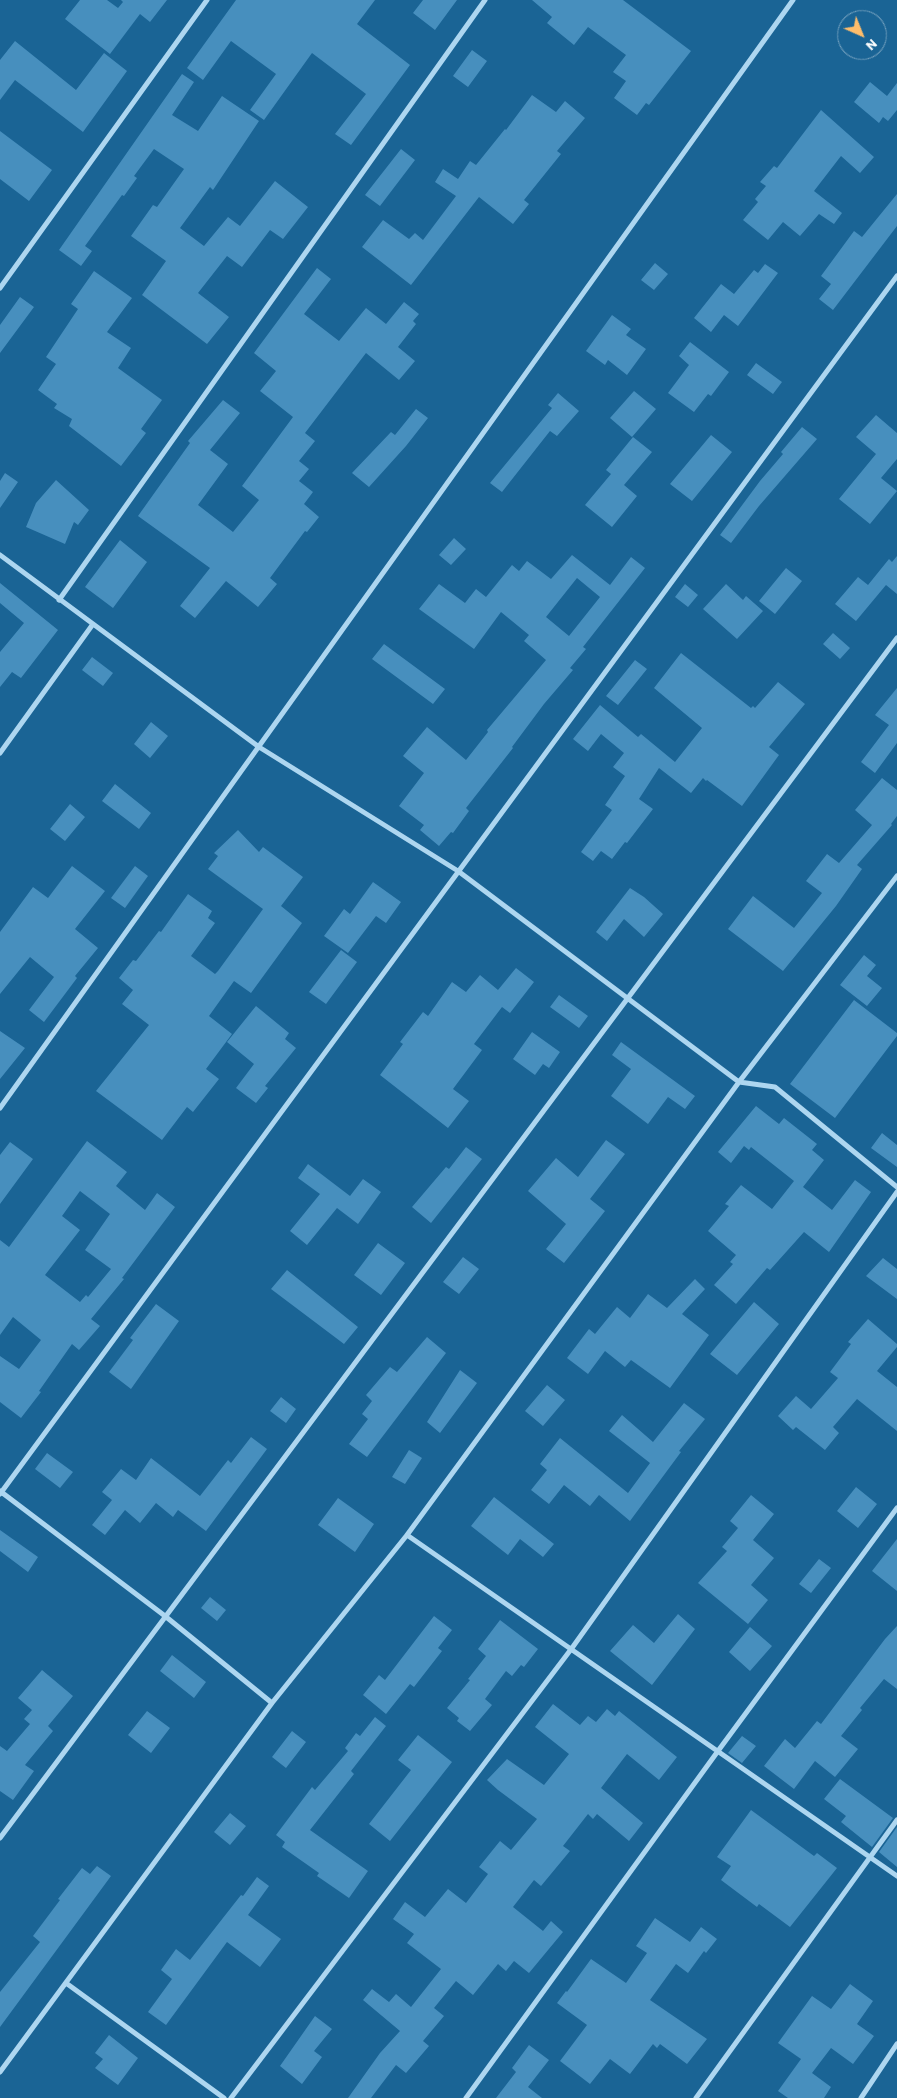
<!DOCTYPE html>
<style>
body{margin:0}
#map{position:relative;width:897px;height:2098px;overflow:hidden;background:#1a6495;font-family:Barlow,sans-serif}
canvas{display:block}
.north{position:absolute;left:837px;top:10px;width:50px;height:50px;box-sizing:border-box;background:#1a6495;border:1px solid #76a2bf;border-radius:50%;rotate:136deg;font-size:14px;font-weight:700;line-height:20px;text-align:center;color:#fff}
.north::after{content:'';display:block;margin:auto;width:18px;height:22px;background:#ffbd6b;clip-path:polygon(50% 0,100% 100%,50% 72%,0 100%)}
</style>
<div id="map">
<canvas width="897" height="2098"></canvas>
<div class="north">N</div>
</div>
<script>
const c = document.querySelector('canvas').getContext('2d');
c.lineJoin = 'round';
function fill(path, color) {
  c.fillStyle = color;
  c.fill(path, 'evenodd');
}
function poly(rows) {
  const path = new Path2D();
  for (const r of rows) {
    path.moveTo(r[0], r[1]);
    for (let i = 2; i < r.length; i += 2) path.lineTo(r[i], r[i + 1]);
  }
  return path;
}
function strokePath(path, color, width, dash) {
  c.strokeStyle = color;
  c.lineWidth = width;
  c.lineCap = dash ? 'butt' : 'round';
  c.setLineDash(dash || []);
  c.stroke(path);
}
const building = poly([
 [80,0,107,0,118,8,123,2,121,0,167,0,150,22,140,14,110,54,65,19],
 [236,0,375,0,357,24,410,65,351,145,335,134,366,94,312,53,264,120,250,110,276,74,231,41,203,80,187,68],
 [423,0,457,0,435,30,413,13],
 [532,0,623,0,691,51,649,105,646,103,637,115,614,98,626,81,613,72,626,55,588,27,574,45,547,23,552,17],
 [15,41,76,90,104,53,127,71,83,132,15,80,0,100,0,60],
 [472,50,487,61,468,87,453,76],
 [182,74,194,82,172,115,198,131,222,96,259,121,213,190,210,187,180,228,204,246,228,217,240,226,275,181,308,207,283,239,270,230,242,267,227,256,198,293,229,317,207,344,142,295,166,261,131,236,153,205,157,207,184,169,154,149,134,176,137,178,124,196,122,195,85,246,92,251,81,266,59,250],
 [870,82,887,96,897,83,897,110,888,121,883,117,879,123,854,102],
 [532,95,556,112,565,101,585,118,557,151,561,154,524,200,529,204,513,224,479,197,411,285,362,247,383,220,409,239,415,233,423,240,456,196,435,182,443,169,458,179,470,161,476,165,505,129,506,130],
 [821,110,874,157,860,173,841,156,814,191,842,213,834,224,819,214,800,236,783,222,768,240,743,220,758,202,755,199,766,186,760,182,774,166,777,168],
 [0,131,52,170,29,201,0,179],
 [401,149,415,160,380,206,365,195],
 [897,194,897,226,833,310,819,299,831,284,821,276,854,231,862,237],
 [655,263,668,274,654,290,641,280],
 [765,264,778,273,738,326,724,315,711,332,694,318,721,284,734,294,754,270,758,273],
 [317,268,331,279,304,314,339,341,366,308,386,324,404,302,419,314,413,321,416,324,398,347,415,361,399,380,366,353,305,433,315,441,299,461,309,469,299,481,313,492,304,504,319,517,307,532,305,531,270,578,277,584,258,607,226,581,195,618,180,606,210,568,138,516,190,443,188,441,223,400,240,413,210,450,228,464,198,505,233,532,259,500,242,486,293,417,260,391,276,371,254,353],
 [94,271,132,298,107,332,131,348,118,368,162,400,141,429,146,433,121,466,69,426,72,419,54,408,57,404,38,390,56,364,46,357,78,309,71,304],
 [20,297,34,307,0,353,0,325],
 [612,315,631,329,626,335,646,349,627,375,608,360,605,365,586,351],
 [690,342,729,372,711,396,708,394,694,412,668,393,689,365,679,356],
 [756,363,782,382,773,394,747,375],
 [634,391,656,409,632,437,610,418],
 [558,393,579,411,557,436,550,431,502,492,490,483,552,408,548,405],
 [416,409,428,418,406,446,369,487,352,473,391,432,395,435],
 [876,415,897,433,897,459,881,478,897,491,870,524,839,499,876,454,856,437],
 [802,427,817,439,759,506,731,543,720,535,760,481,783,454,781,452],
 [711,435,732,452,692,501,670,484],
 [633,437,652,452,624,485,637,496,612,527,585,505,611,474,606,470],
 [5,473,18,482,0,508,0,481],
 [56,480,89,510,78,525,74,522,65,544,26,527,36,503],
 [454,538,466,549,451,565,439,555],
 [120,540,147,562,113,608,85,587],
 [572,555,610,585,631,557,645,568,583,647,586,649,570,668,573,670,544,704,512,747,513,748,466,808,469,811,453,833,451,832,439,846,420,830,424,825,399,806,424,773,403,756,427,727,466,760,488,732,487,730,546,660,524,641,529,635,501,612,474,649,419,609,439,584,465,603,476,589,486,597,512,565,519,571,527,561,551,579],
 [577,578,600,597,569,636,546,617],
 [897,556,897,594,886,585,856,621,835,604,858,577,868,585,889,559,892,562],
 [786,568,802,581,775,614,759,601],
 [0,583,58,630,21,678,12,672,0,687,0,652,24,623,0,603],
 [685,584,698,595,688,607,675,597],
 [726,584,743,600,746,596,763,611,737,639,703,609],
 [833,633,850,648,840,659,823,644],
 [384,644,445,689,433,704,372,659],
 [681,653,751,708,753,706,755,708,778,682,805,704,769,747,779,755,742,806,707,780,706,781,703,778,691,793,659,768,639,799,653,809,627,843,625,842,612,859,601,851,593,861,581,852,612,810,605,805,625,776,613,767,624,753,601,734,588,751,573,739,600,705,638,737,641,734,675,762,702,728,654,688],
 [92,657,113,673,103,686,82,670],
 [635,660,647,669,618,705,606,696],
 [897,688,897,743,875,773,861,762,889,725,875,715],
 [151,722,168,736,150,758,134,744],
 [882,778,897,790,897,816,891,824,892,825,857,865,862,869,836,906,783,971,728,929,753,896,794,928,822,893,806,881,827,854,839,863,872,825,855,810],
 [115,784,151,813,139,829,102,801],
 [70,804,85,817,65,841,50,829],
 [238,830,259,852,263,847,303,877,281,906,302,923,251,993,234,981,209,1016,232,1034,206,1069,219,1079,193,1112,187,1107,162,1140,96,1091,149,1025,122,1004,133,990,119,978,133,960,136,961,159,931,161,932,188,894,212,911,208,918,215,923,191,956,215,974,218,971,263,909,208,869,218,856,214,853],
 [72,866,105,891,75,929,98,948,75,976,77,978,44,1022,29,1010,54,977,30,957,0,994,0,932,33,887,48,898],
 [135,866,148,876,125,908,111,898],
 [373,882,401,902,386,923,376,916,348,953,324,936,344,909,350,914],
 [630,888,644,897,663,914,644,937,624,919,607,941,596,932],
 [341,950,357,962,326,1004,309,992],
 [864,955,876,965,867,976,882,988,867,1006,840,985],
 [516,968,534,982,510,1013,502,1007,474,1044,482,1050,453,1089,469,1101,448,1128,380,1075,403,1044,400,1042,423,1012,428,1016,452,982,466,992,480,975,498,990],
 [559,995,588,1016,579,1028,550,1007],
 [854,1000,897,1033,897,1036,835,1118,790,1084],
 [256,1006,289,1033,285,1039,296,1048,265,1086,268,1088,256,1103,236,1088,254,1064,227,1042],
 [0,1031,25,1048,0,1079],
 [532,1032,560,1052,549,1068,543,1064,535,1075,513,1059],
 [621,1042,695,1096,685,1109,668,1097,648,1124,611,1096,631,1069,612,1055],
 [756,1106,779,1124,784,1118,817,1144,812,1150,824,1160,803,1187,832,1210,855,1180,871,1192,829,1252,804,1232,770,1270,767,1268,736,1304,714,1285,733,1264,730,1262,736,1255,708,1231,729,1206,725,1204,741,1185,772,1209,794,1181,751,1147,749,1150,744,1146,731,1163,718,1152],
 [882,1133,897,1145,897,1167,871,1148],
 [606,1140,625,1154,590,1199,605,1211,564,1263,546,1249,566,1224,528,1191,556,1158,578,1177],
 [87,1141,127,1172,116,1186,145,1210,157,1193,175,1207,122,1278,124,1279,91,1319,100,1326,79,1350,72,1344,39,1391,41,1392,21,1418,0,1402,0,1356,19,1369,41,1340,13,1317,0,1335,0,1240,9,1247],
 [80,1191,110,1214,85,1250,111,1269,88,1297,86,1295,80,1302,45,1275,80,1230,62,1216],
 [10,1142,33,1159,0,1204,0,1155],
 [466,1147,482,1159,431,1223,412,1207,446,1167,449,1169],
 [308,1164,350,1196,363,1179,381,1192,358,1224,337,1208,307,1245,290,1231,320,1194,298,1178],
 [378,1243,405,1263,381,1295,354,1275],
 [463,1257,479,1269,459,1294,443,1282],
 [883,1258,897,1269,897,1299,866,1276],
 [287,1270,358,1327,344,1344,271,1289],
 [695,1279,705,1289,682,1314,709,1335,670,1388,631,1360,625,1367,605,1351,588,1374,567,1358,589,1329,595,1334,617,1307,630,1318,648,1294,667,1308],
 [754,1302,779,1324,737,1375,710,1354],
 [156,1304,179,1321,131,1389,109,1372,133,1340,130,1338],
 [868,1319,897,1344,897,1347,877,1371,897,1387,897,1431,857,1399,833,1427,839,1433,825,1450,796,1427,793,1430,778,1416,796,1396,811,1409,838,1378,830,1372,851,1344,848,1342],
 [427,1337,446,1353,367,1457,349,1444,368,1419,362,1414,372,1401,366,1395,390,1367,397,1372],
 [460,1370,477,1383,440,1433,427,1422],
 [547,1385,565,1400,543,1426,525,1411],
 [281,1397,296,1409,286,1423,270,1411],
 [684,1403,705,1419,679,1451,681,1452,630,1521,599,1495,590,1506,564,1485,549,1504,531,1490,547,1470,540,1464,560,1438,628,1493,650,1463,609,1431,622,1415,653,1442],
 [251,1437,267,1449,206,1531,178,1510,173,1517,156,1503,140,1523,125,1510,105,1535,92,1525,112,1500,102,1492,121,1469,136,1480,151,1458,200,1496,228,1460,231,1463],
 [409,1450,422,1458,405,1484,392,1477],
 [47,1453,73,1472,60,1488,35,1469],
 [856,1487,877,1504,858,1528,837,1511],
 [751,1495,774,1514,753,1540,774,1558,751,1585,768,1600,748,1624,698,1583,727,1551,722,1547,738,1528,730,1521],
 [494,1497,554,1544,543,1557,520,1539,508,1555,471,1526],
 [338,1498,374,1524,355,1552,318,1525],
 [0,1530,38,1557,28,1572,0,1551],
 [897,1539,897,1591,872,1571],
 [819,1559,831,1568,811,1593,799,1584],
 [210,1597,226,1610,217,1621,201,1608],
 [678,1614,695,1629,652,1685,610,1651,633,1625,654,1643],
 [434,1616,452,1630,438,1648,442,1651,414,1687,410,1684,386,1714,363,1695,379,1675,385,1680],
 [500,1620,538,1649,524,1667,521,1665,512,1676,506,1671,485,1699,492,1705,470,1731,457,1721,459,1718,447,1708,470,1680,468,1679,486,1656,478,1649],
 [897,1626,897,1689,884,1679,860,1708,862,1710,841,1736,858,1749,835,1777,815,1761,794,1789,764,1766,785,1739,795,1748,817,1721,821,1724,885,1639],
 [750,1627,772,1646,750,1671,729,1652],
 [172,1655,206,1682,194,1698,160,1671],
 [42,1670,73,1696,48,1726,53,1731,25,1765,34,1771,13,1800,0,1791,0,1746,7,1751,30,1724,24,1719,32,1710,18,1698],
 [553,1704,580,1725,588,1716,596,1722,607,1709,615,1716,619,1711,677,1757,659,1780,627,1754,601,1788,643,1823,629,1841,597,1814,593,1819,588,1814,563,1846,570,1851,541,1886,534,1880,513,1907,543,1931,551,1921,563,1932,529,1973,514,1961,506,1971,498,1964,473,1995,456,1981,434,2008,444,2016,423,2041,429,2046,406,2073,396,2065,371,2098,348,2098,380,2053,400,2031,363,2000,372,1989,389,2002,396,1994,411,2007,441,1969,407,1943,414,1934,393,1919,405,1902,425,1917,448,1889,466,1903,488,1874,479,1867,500,1841,511,1850,537,1819,498,1790,487,1780,507,1759,544,1785,569,1754,535,1727],
 [147,1711,170,1728,151,1753,128,1735],
 [375,1717,386,1726,351,1771,354,1774,310,1830,368,1871,349,1898,317,1876,319,1873,282,1847,285,1842,276,1835,312,1787,315,1790,348,1751,345,1748,356,1733,360,1736],
 [292,1731,306,1742,286,1768,272,1757],
 [418,1735,452,1762,390,1841,369,1824,411,1770,398,1760],
 [742,1736,756,1746,742,1763,728,1753],
 [840,1779,893,1818,872,1847,841,1822,846,1816,824,1799],
 [751,1810,814,1856,817,1853,837,1868,790,1927,759,1904,757,1907,721,1880,731,1866,717,1857],
 [230,1813,246,1826,230,1845,214,1832],
 [897,1827,897,1867,879,1852],
 [97,1866,111,1876,0,2027,0,1992,40,1942,33,1936,60,1900,58,1899,82,1868,90,1874],
 [257,1877,269,1886,248,1915,281,1939,260,1967,227,1942,166,2025,148,2012,172,1979,161,1970,176,1949,190,1960,241,1895,243,1896],
 [655,1918,690,1942,701,1927,717,1939,706,1953,704,1951,688,1973,676,1964,650,2000,707,2039,687,2064,660,2044,657,2048,653,2044,630,2074,610,2059,590,2084,560,2061,587,2025,557,2003,566,1991,567,1992,591,1959,626,1983,647,1953,636,1946],
 [850,1984,873,2001,857,2024,874,2036,853,2064,831,2048,812,2073,831,2087,824,2098,788,2098,778,2091,801,2059,778,2043,812,1996,831,2009],
 [315,2016,332,2029,314,2051,322,2057,302,2084,280,2066],
 [109,2035,138,2058,118,2085,95,2068,103,2059,95,2053],
 [529,2045,549,2060,528,2087,542,2098,496,2098,516,2072,512,2068]
]);
const street = poly([
 [0,288,207,0],
 [0,555,259,747,458,871,739,1082,775,1087,897,1187],
 [59,600,485,0],
 [0,753,93,624],
 [0,1108,793,0],
 [0,1491,165,1616,272,1703],
 [0,1494,897,276],
 [407,1535,897,1876],
 [0,1838,897,638],
 [66,1983,224,2098],
 [0,2072,272,1703,407,1535,739,1082,897,876],
 [231,2098,572,1648,897,1192],
 [466,2098,718,1751,897,1508],
 [696,2098,897,1820],
 [861,2098,897,2044]
]);
fill(building, '#478fbe');
strokePath(street, '#add6f0', 5);
</script>
